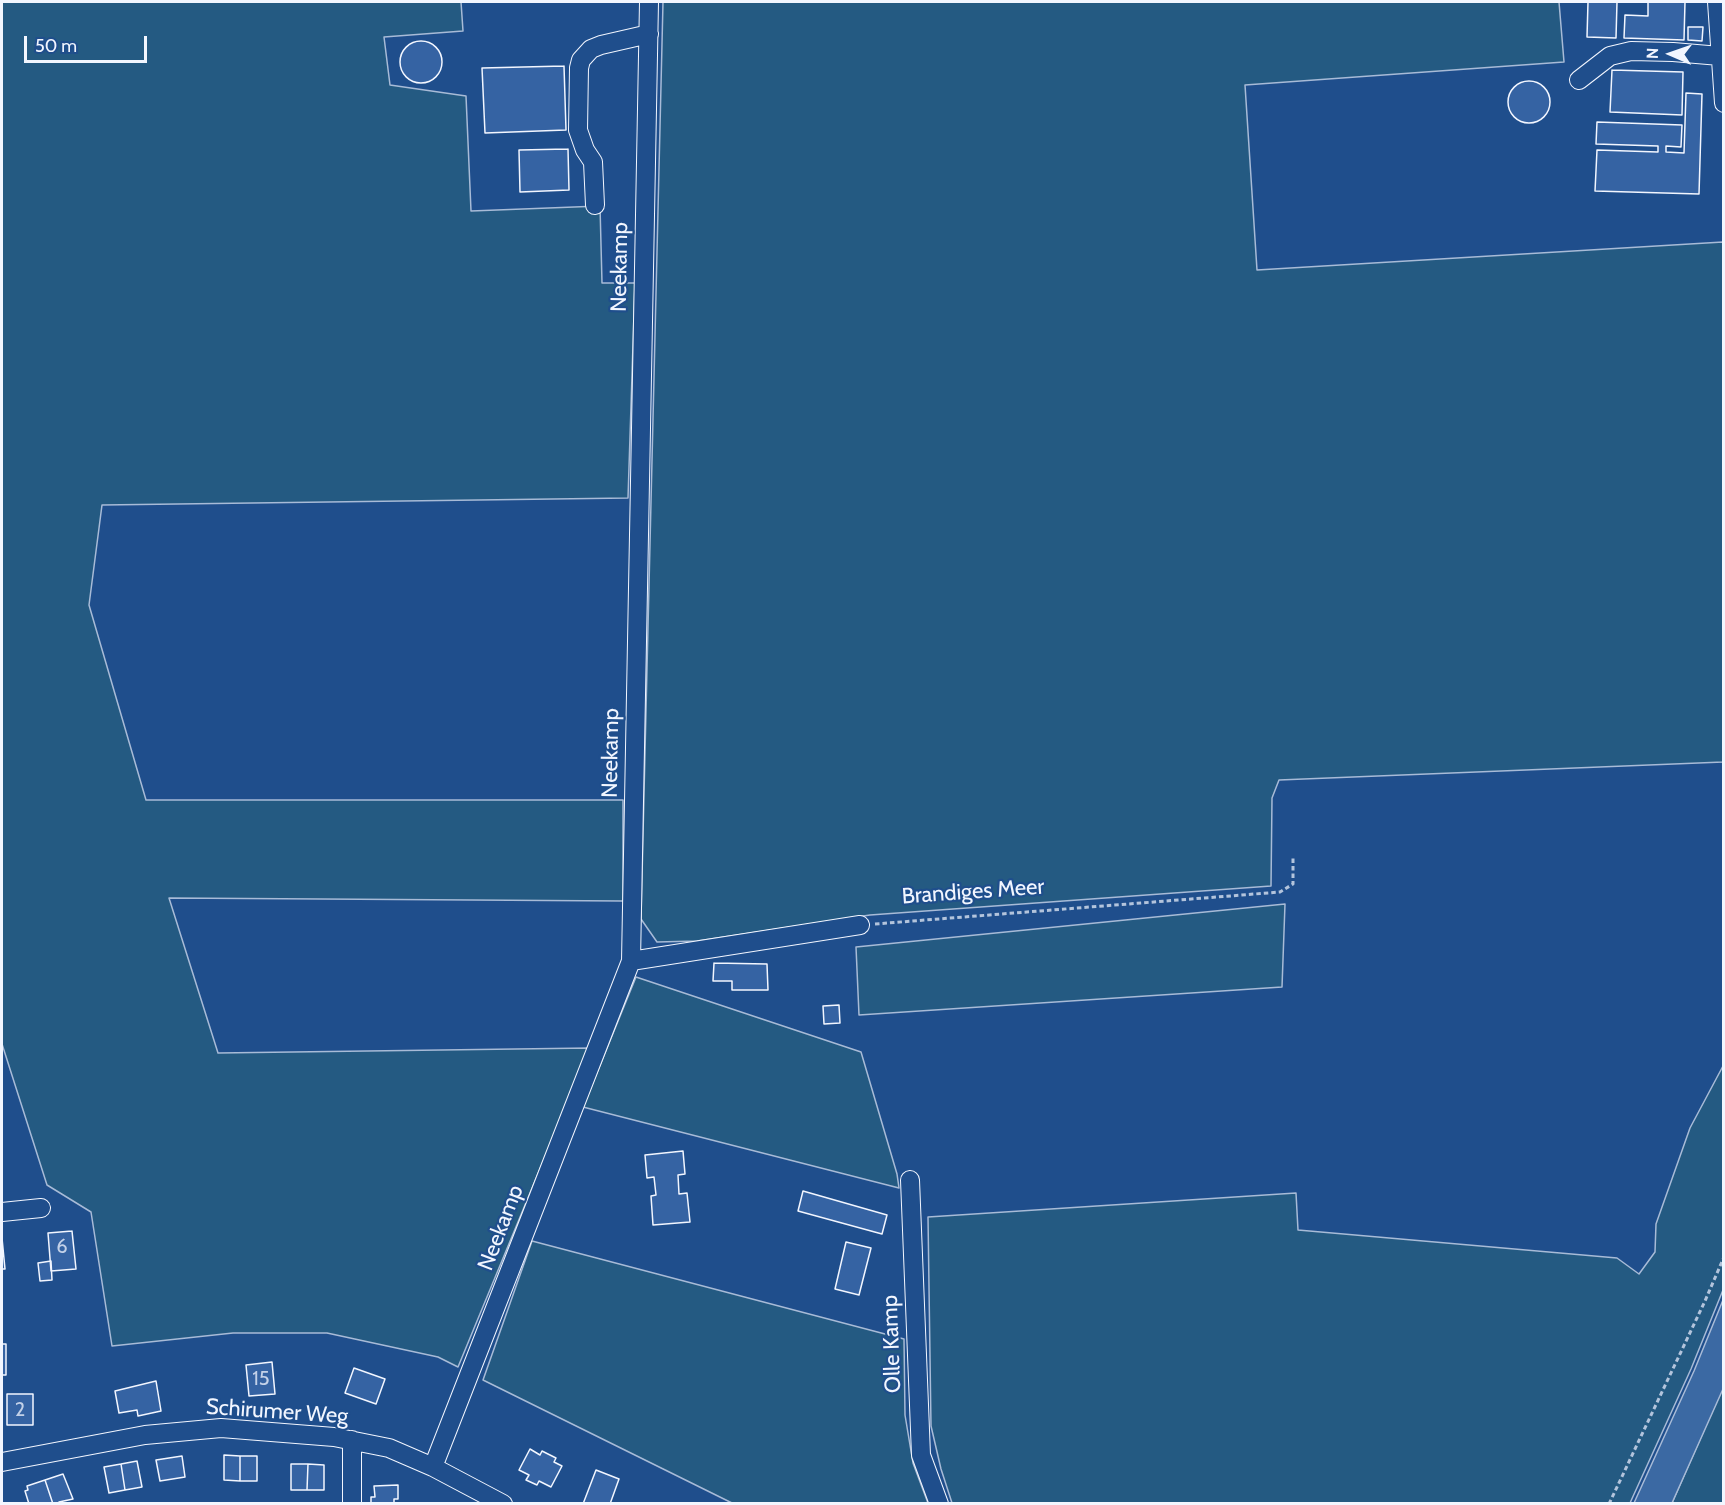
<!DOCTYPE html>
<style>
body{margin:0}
#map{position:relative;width:1725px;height:1505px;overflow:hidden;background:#1f4e8c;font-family:Cabin,sans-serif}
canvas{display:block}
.frame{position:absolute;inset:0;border:3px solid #f2f6ff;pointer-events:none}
.north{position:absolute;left:1641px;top:24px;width:60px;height:60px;-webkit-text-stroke:4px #1f4e8c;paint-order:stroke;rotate:272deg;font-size:16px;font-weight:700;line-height:24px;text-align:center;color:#f2f6ff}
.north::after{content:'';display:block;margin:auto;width:21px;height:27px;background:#f2f6ff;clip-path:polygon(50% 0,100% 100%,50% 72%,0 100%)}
.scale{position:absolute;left:24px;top:36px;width:123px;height:27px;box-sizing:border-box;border:3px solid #f2f6ff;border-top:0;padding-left:8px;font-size:18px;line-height:21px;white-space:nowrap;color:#f2f6ff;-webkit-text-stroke:4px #1f4e8c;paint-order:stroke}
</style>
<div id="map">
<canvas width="1725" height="1505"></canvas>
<div class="frame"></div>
<div class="north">N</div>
<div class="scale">50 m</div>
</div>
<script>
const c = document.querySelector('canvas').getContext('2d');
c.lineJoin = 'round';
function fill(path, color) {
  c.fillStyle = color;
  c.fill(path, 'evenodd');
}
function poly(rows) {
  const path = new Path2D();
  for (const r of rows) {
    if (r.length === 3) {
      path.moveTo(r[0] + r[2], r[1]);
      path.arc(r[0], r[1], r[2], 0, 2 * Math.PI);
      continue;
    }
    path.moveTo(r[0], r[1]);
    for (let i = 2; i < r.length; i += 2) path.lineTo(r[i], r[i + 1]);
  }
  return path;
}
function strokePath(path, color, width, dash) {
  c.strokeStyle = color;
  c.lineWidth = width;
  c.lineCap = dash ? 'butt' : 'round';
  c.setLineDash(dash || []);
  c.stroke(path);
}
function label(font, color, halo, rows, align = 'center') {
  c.font = font + ' Cabin,sans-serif';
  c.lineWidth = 4.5;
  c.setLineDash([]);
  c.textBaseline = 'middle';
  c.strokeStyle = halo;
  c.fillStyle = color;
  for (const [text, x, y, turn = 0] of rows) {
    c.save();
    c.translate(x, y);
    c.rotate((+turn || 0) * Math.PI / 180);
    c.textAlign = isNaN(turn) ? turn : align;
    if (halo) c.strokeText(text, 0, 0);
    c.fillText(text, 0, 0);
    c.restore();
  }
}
const green = poly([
 [2,2,461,2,463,31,384,37,390,85,466,96,471,211,600,206,602,283,635,283,628,498,102,505,89,605,146,800,623,800,623,901,169,898,218,1053,590,1048,458,1367,438,1357,327,1333,233,1333,112,1346,91,1212,47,1185,2,1044,2,2],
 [663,2,1559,2,1564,62,1245,85,1257,270,1723,242,1723,762,1279,780,1272,798,1271,886,870,915,697,941,657,942,641,919,663,2],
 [1285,904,1282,987,859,1015,856,947,1285,904],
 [636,977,861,1052,897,1174,899,1188,583,1107,636,977],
 [1723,1066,1723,1290,1691,1369,1630,1503,952,1503,941,1469,931,1426,928,1217,1296,1193,1298,1230,1617,1258,1639,1274,1655,1252,1656,1224,1690,1128,1723,1066],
 [532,1241,904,1339,905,1415,913,1463,928,1503,732,1503,483,1380,532,1241],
 [1723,1387,1723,1503,1672,1503,1723,1387]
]);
const water = poly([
 [1723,1300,1723,1389,1672,1503,1634,1503,1694,1371,1723,1300]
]);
const building = poly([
 [1588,2,1617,2,1616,38,1587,37,1588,2],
 [1648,2,1685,2,1684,40,1624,38,1625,15,1648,16,1648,2],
 [1688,27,1703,27,1702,41,1688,40,1688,27],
 [421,62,21],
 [564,66,566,130,485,133,482,68,564,66],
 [1612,70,1683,72,1682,115,1610,112,1612,70],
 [1529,102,21],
 [1686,93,1702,94,1699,194,1595,191,1597,150,1658,152,1658,146,1596,144,1597,122,1682,125,1681,147,1666,146,1666,152,1684,153,1686,93],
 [568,149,569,190,520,192,519,150,568,149],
 [714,963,767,964,768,990,732,990,732,981,713,981,714,963],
 [839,1005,840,1023,824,1024,823,1006,839,1005],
 [683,1151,685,1174,678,1175,679,1194,687,1193,690,1222,653,1225,651,1196,656,1195,654,1177,647,1178,645,1155,683,1151],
 [803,1191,887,1215,882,1234,798,1211,803,1191],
 [72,1231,76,1269,51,1271,48,1233,72,1231],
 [2,1238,5,1269,2,1269,2,1238],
 [846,1242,871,1248,859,1295,835,1289,846,1242],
 [51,1261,52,1280,40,1281,38,1263,51,1261],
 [2,1344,6,1344,6,1375,2,1375,2,1344],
 [272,1362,275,1394,249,1396,246,1365,272,1362],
 [354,1368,385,1379,376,1404,345,1393,354,1368],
 [156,1381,161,1411,138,1416,137,1410,119,1413,115,1391,156,1381],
 [7,1394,33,1394,33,1425,7,1425,7,1394],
 [530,1449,540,1455,542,1451,556,1458,554,1462,562,1466,551,1487,539,1481,537,1485,526,1480,529,1475,519,1470,530,1449],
 [224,1455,240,1456,240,1481,224,1480,224,1455],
 [182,1456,185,1477,160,1481,156,1460,182,1456],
 [240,1456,257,1456,257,1481,240,1481,240,1456],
 [137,1461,142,1487,125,1490,121,1464,137,1461],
 [121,1464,125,1490,109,1493,104,1467,121,1464],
 [291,1464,308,1464,307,1490,291,1490,291,1464],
 [308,1464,324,1465,324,1490,307,1490,308,1464],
 [596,1470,619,1479,610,1504,583,1504,596,1470],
 [63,1474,73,1499,59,1502,60,1504,53,1504,45,1480,63,1474],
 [45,1480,53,1504,29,1504,25,1491,28,1490,27,1486,45,1480],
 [398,1485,398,1499,394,1499,394,1504,371,1504,371,1497,375,1497,374,1486,398,1485]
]);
const path = poly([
 [875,924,1280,892,1293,884,1293,858],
 [1609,1504,1705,1301,1724,1257]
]);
const minor = poly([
 [1717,2,1724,103],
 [1579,80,1610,56,1631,51,1673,52,1720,56],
 [595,205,593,162,585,150,578,130,579,68,581,60,591,49,601,45,649,34],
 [631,961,860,925],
 [910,1180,921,1455,939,1504],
 [2,1212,41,1208],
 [352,1440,352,1504],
 [2,1462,145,1435,221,1428,334,1437,389,1448,433,1467,503,1504],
 [433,1467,631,961,649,2]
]);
const numberNames = [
 ["6",62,1247],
 ["15",261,1379],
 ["2",20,1410]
];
const streetNames = [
 ["Neekamp",620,267,-89],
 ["Neekamp",611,753,-89],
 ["Brandiges Meer",973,892,-4],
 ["Neekamp",501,1228,-69],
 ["Olle Kamp",892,1344,-92],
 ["Schirumer Weg",277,1412,4]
];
fill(green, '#245a82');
strokePath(green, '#a8bbd7', 1.5);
fill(water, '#3b69a3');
strokePath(water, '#a8bbd7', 1.5);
fill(building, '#3563a3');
strokePath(building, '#f2f6ff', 1.5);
strokePath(minor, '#f2f6ff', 20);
strokePath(path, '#b3c4dc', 3, [4.5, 3]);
strokePath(minor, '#1f4e8c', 18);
label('20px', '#c3d1e8', null, numberNames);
label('22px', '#f2f6ff', '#1f4e8c', streetNames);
</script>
